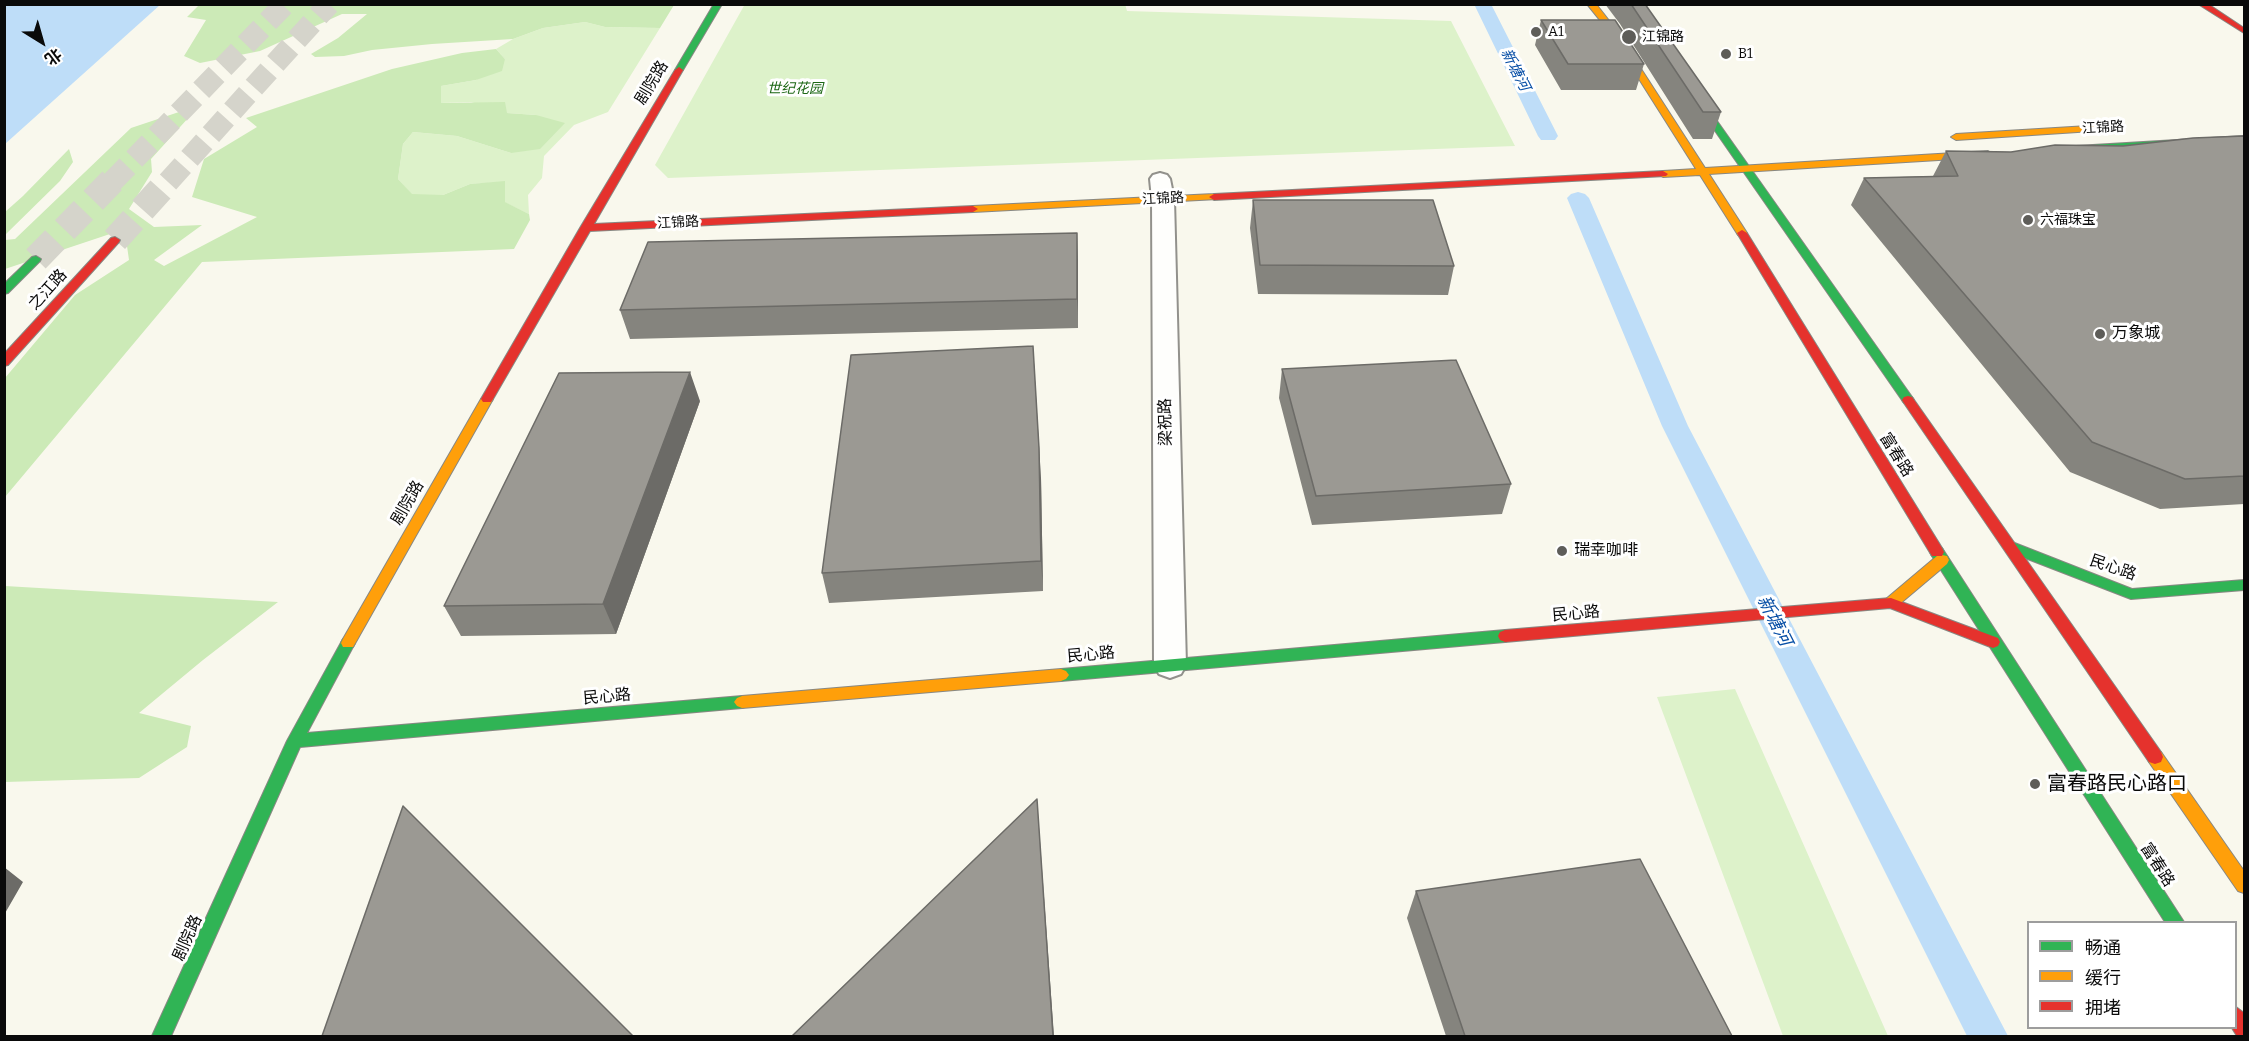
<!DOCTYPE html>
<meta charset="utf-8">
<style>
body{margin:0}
#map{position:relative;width:2249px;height:1041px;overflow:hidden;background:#f9f8ed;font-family:Bitter,"Noto Sans SC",serif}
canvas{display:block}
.frame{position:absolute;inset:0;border:6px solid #0a0a0a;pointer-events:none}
.legend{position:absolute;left:2027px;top:921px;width:210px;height:108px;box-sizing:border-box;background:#fff;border:2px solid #9d9d9d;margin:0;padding:8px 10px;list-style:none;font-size:18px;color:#0a0a0a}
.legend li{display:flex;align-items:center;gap:12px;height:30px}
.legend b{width:30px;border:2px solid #9d9d9d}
.north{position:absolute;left:12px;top:12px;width:60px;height:60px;-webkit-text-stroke:4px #fff;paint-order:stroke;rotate:143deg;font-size:16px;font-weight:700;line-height:24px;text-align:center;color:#0a0a0a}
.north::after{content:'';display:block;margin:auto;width:21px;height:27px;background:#0a0a0a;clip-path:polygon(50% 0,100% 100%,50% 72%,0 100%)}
</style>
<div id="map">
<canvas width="2249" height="1041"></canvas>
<div class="frame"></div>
<ul class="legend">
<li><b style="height:8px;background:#30b455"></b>畅通</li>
<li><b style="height:8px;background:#ff9f0a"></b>缓行</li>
<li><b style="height:8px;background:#e5322d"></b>拥堵</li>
</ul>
<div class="north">北</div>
</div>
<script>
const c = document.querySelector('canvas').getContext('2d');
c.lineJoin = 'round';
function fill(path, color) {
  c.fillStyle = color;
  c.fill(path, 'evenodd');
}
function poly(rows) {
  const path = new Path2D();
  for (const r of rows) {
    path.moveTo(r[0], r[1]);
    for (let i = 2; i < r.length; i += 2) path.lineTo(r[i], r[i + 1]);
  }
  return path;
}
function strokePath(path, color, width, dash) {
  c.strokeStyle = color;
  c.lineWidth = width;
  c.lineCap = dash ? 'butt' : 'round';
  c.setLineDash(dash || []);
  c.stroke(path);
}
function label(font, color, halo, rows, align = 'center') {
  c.font = font + ' Bitter,"Noto Sans SC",serif';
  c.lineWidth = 6;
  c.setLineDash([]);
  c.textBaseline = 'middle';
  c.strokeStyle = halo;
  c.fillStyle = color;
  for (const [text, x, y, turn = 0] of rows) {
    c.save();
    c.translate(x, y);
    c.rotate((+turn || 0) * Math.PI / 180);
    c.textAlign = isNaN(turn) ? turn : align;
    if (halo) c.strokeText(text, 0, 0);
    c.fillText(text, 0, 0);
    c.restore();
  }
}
const green = poly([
 [745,4,1125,4,1127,11,1451,21,1515,146,668,178,655,165],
 [585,22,605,27,660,28,608,112,574,125,544,156,542,178,528,195,529,214,504,202,505,182,470,184,443,195,412,195,398,179,403,144,413,132,457,136,511,153,536,115,507,113,471,102,441,103,441,86,476,80,505,59,496,49,513,39,543,28],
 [1735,689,1757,739,1888,1036,1783,1036,1657,697]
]);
const forest = poly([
 [199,5,199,4,674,5,660,28,605,27,585,22,543,28,513,39,432,44,372,50,344,56,315,57,311,54,338,38,367,14,342,14,260,51,200,63,184,56,206,20,187,17],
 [496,49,505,59,502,71,476,80,441,86,441,103,505,102,507,113,536,115,565,123,540,149,511,153,457,136,413,132,403,144,398,179,412,194,443,195,470,184,505,181,505,202,529,214,530,220,514,249,202,262,5,497,5,378,75,295,129,260,127,246,113,233,5,269,5,240,15,239,131,128,200,105,151,159,152,172,129,209,154,227,202,225,154,260,164,266,257,217,192,197,204,159,257,127,246,118,392,69,462,53],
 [69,149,73,162,60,181,5,235,5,212,23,196],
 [4,586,5,586,278,602,203,660,139,713,191,726,187,747,139,778,5,782]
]);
const water = poly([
 [5,4,160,4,160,5,5,144]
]);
const canal = poly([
 [1474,4,1491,4,1558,136,1555,140,1541,140,1538,136,1474,4],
 [1578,192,1585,194,1589,198,1688,426,2008,1036,1967,1036,1662,426,1567,198,1571,194,1578,192]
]);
const primaryTunnelFar1 = poly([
 [112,182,285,4],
 [168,182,329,4]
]);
const primaryTunnel = poly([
 [115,240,169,180],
 [36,259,113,180]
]);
const street = poly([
 [1160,173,1167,175,1170,179,1174,199,1186,665,1181,674,1170,678,1159,674,1154,665,1152,199,1150,179,1153,175,1160,173]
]);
const fast = poly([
 [714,4,722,4,683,70,676,72,675,70,714,4],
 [1687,87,1693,87,1912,397,1914,400,1912,403,1904,403,1686,89,1687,87],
 [2244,136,2244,142,2076,152,2071,149,2076,146,2244,136],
 [36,256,41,259,40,261,8,293,4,294,4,284,32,257,36,256],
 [2012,542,2132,589,2244,580,2244,590,2131,599,2007,551,2005,547,2007,543,2012,542],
 [1937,547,1942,548,2184,922,2165,922,1932,556,1930,552,1932,548,1937,547],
 [1505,630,1510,632,1512,636,1510,640,1505,642,1061,681,1056,679,1053,675,1056,671,1061,669,1505,630],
 [348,637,353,639,355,643,307,733,742,696,747,698,750,702,747,706,742,708,300,747,171,1036,152,1036,287,741,343,639,348,637]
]);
const slow = poly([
 [1587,4,1596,4,1614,27,1705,168,1988,151,1993,154,1988,157,1709,174,1747,233,1742,236,1738,235,1700,175,1663,177,1658,174,1663,171,1696,169,1608,30,1587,4],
 [2105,125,2110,128,2108,130,1956,140,1951,137,1956,134,2105,125],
 [1214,194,1218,195,1218,199,973,212,968,209,973,206,1214,194],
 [487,395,493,399,353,647,343,647,341,643,343,639,481,399,487,395],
 [1942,555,1947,556,1949,560,1947,564,1896,607,1886,607,1884,603,1886,599,1937,556,1942,555],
 [1061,669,1066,671,1069,675,1066,679,1061,681,742,708,737,706,734,702,737,698,742,696,1061,669],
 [2155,750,2161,752,2244,871,2244,893,2238,891,2149,762,2147,757,2149,752,2155,750]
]);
const jam = poly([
 [2198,4,2208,4,2244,28,2244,33,2198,4],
 [679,67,683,70,594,224,973,206,978,209,973,212,590,231,493,399,491,402,483,402,481,399,580,228,675,70,679,67],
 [1663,171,1668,174,1666,176,1214,200,1209,197,1214,194,1663,171],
 [1742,230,1747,233,1942,548,1944,552,1942,556,1932,556,1737,233,1742,230],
 [115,237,120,240,119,242,8,365,4,366,4,354,111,238,115,237],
 [1908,396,1912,397,2161,752,2163,757,2161,762,2155,764,2149,762,1904,403,1902,400,1904,397,1908,396],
 [1891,598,1998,638,2000,642,1998,646,1993,648,1890,608,1505,642,1500,640,1498,636,1500,632,1505,630,1891,598],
 [2236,1007,2244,1013,2244,1036,2237,1036,2232,1028,2236,1028,2236,1007]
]);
const wall = poly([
 [1605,4,1645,4,1721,112,1712,139,1693,139,1620,24],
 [1541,20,1644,64,1636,90,1561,90,1535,45],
 [2244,136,2244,504,2160,509,2070,472,1851,205,1864,178,1933,176,1946,151,2011,152,2123,146],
 [1253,200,1454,266,1448,295,1258,294,1250,228],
 [1077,233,1078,328,630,339,620,310],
 [1282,369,1511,484,1502,514,1312,525,1279,398],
 [700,401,616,634,461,636,444,606],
 [1041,478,1043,591,829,603,822,573],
 [1416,891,1732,1036,1446,1036,1407,918]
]);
const shadedWall = poly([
 [1077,233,1078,261,1078,328,1077,299],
 [1033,346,1041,478,1043,591,1041,561],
 [690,372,700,401,616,634,603,604],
 [1037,799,1039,827,1054,1036,1053,1036],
 [4,867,23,882,4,915]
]);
const building = poly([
 [1631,4,1645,4,1721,112,1703,112,1631,4],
 [1541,20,1615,20,1644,64,1568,64,1541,20],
 [2244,136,2244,476,2185,479,2092,442,1864,178,1958,176,1946,151,2011,152,2055,145,2123,146,2193,138,2244,136],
 [1253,200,1433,200,1454,266,1260,265,1253,200],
 [1077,233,1077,299,620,310,648,242,1077,233],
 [1033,346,1039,448,1041,561,822,573,851,355,1033,346],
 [1456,360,1511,484,1316,496,1282,369,1456,360],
 [690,372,603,604,444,606,559,373,690,372],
 [1037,799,1053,1036,792,1036,1037,799],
 [403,806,633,1036,322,1036,403,806],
 [1640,859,1732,1036,1465,1036,1416,891,1640,859]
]);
const markers = [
 [1536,32,6,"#5e5d59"],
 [1629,37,8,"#5e5d59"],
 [1726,54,6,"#5e5d59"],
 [2028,220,6,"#5e5d59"],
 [2100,334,6,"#5e5d59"],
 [1562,551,6,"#5e5d59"],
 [2035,784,6,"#5e5d59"]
];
const farPoinames = [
 ["A1",1548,32],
 ["江锦路",1642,37],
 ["B1",1738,54],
 ["六福珠宝",2040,220]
];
const farParknames = [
 ["世纪花园",795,89]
];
const farStreetnames = [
 ["江锦路",2103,128,-3],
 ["江锦路",1163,199,-3],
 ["江锦路",678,223,-3]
];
const farWaternames = [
 ["新塘河",1515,70,63]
];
const streetNames = [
 ["剧院路",652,83,-59],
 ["之江路",48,290,-48],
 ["梁祝路",1166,422,-91],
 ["富春路",1896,455,58],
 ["剧院路",408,503,-60],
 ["民心路",2113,568,19],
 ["民心路",1576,614,-5],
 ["民心路",1091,655,-5],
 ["民心路",607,697,-5],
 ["富春路",2157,865,57],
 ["剧院路",188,938,-66]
];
const poiNames = [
 ["万象城",2112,334],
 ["瑞幸咖啡",1574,551]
];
const waterNames = [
 ["新塘河",1774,621,63]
];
const nearPoinames = [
 ["富春路民心路口",2047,784]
];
fill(green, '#ddf2ca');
fill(forest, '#cceab7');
fill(water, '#beddf8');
fill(canal, '#beddf8');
strokePath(primaryTunnelFar1, '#d5d4cb', 22, [22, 10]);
strokePath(primaryTunnel, '#d5d4cb', 27, [27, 14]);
strokePath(street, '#92918c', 4);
strokePath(fast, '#888883', 2);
strokePath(slow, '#888883', 2);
strokePath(jam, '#888883', 2);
fill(street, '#fefefc');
fill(fast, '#30b455');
fill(slow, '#ff9f0a');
fill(jam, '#e5322d');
fill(wall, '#85847e');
fill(shadedWall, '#6c6b67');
fill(building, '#9b9993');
strokePath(building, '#6c6b67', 1.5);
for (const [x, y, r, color] of markers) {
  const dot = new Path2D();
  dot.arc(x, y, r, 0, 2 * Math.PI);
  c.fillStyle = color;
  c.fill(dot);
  strokePath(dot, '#fff', 2);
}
label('14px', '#0a0a0a', '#fff', farPoinames, 'left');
label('italic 14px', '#1c6715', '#fff', farParknames);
label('14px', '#0a0a0a', '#fff', farStreetnames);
label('italic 15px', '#084fa6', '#fff', farWaternames);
label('16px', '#0a0a0a', '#fff', streetNames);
label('16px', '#0a0a0a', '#fff', poiNames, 'left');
label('italic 18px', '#084fa6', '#fff', waterNames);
label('20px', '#0a0a0a', '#fff', nearPoinames, 'left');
</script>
